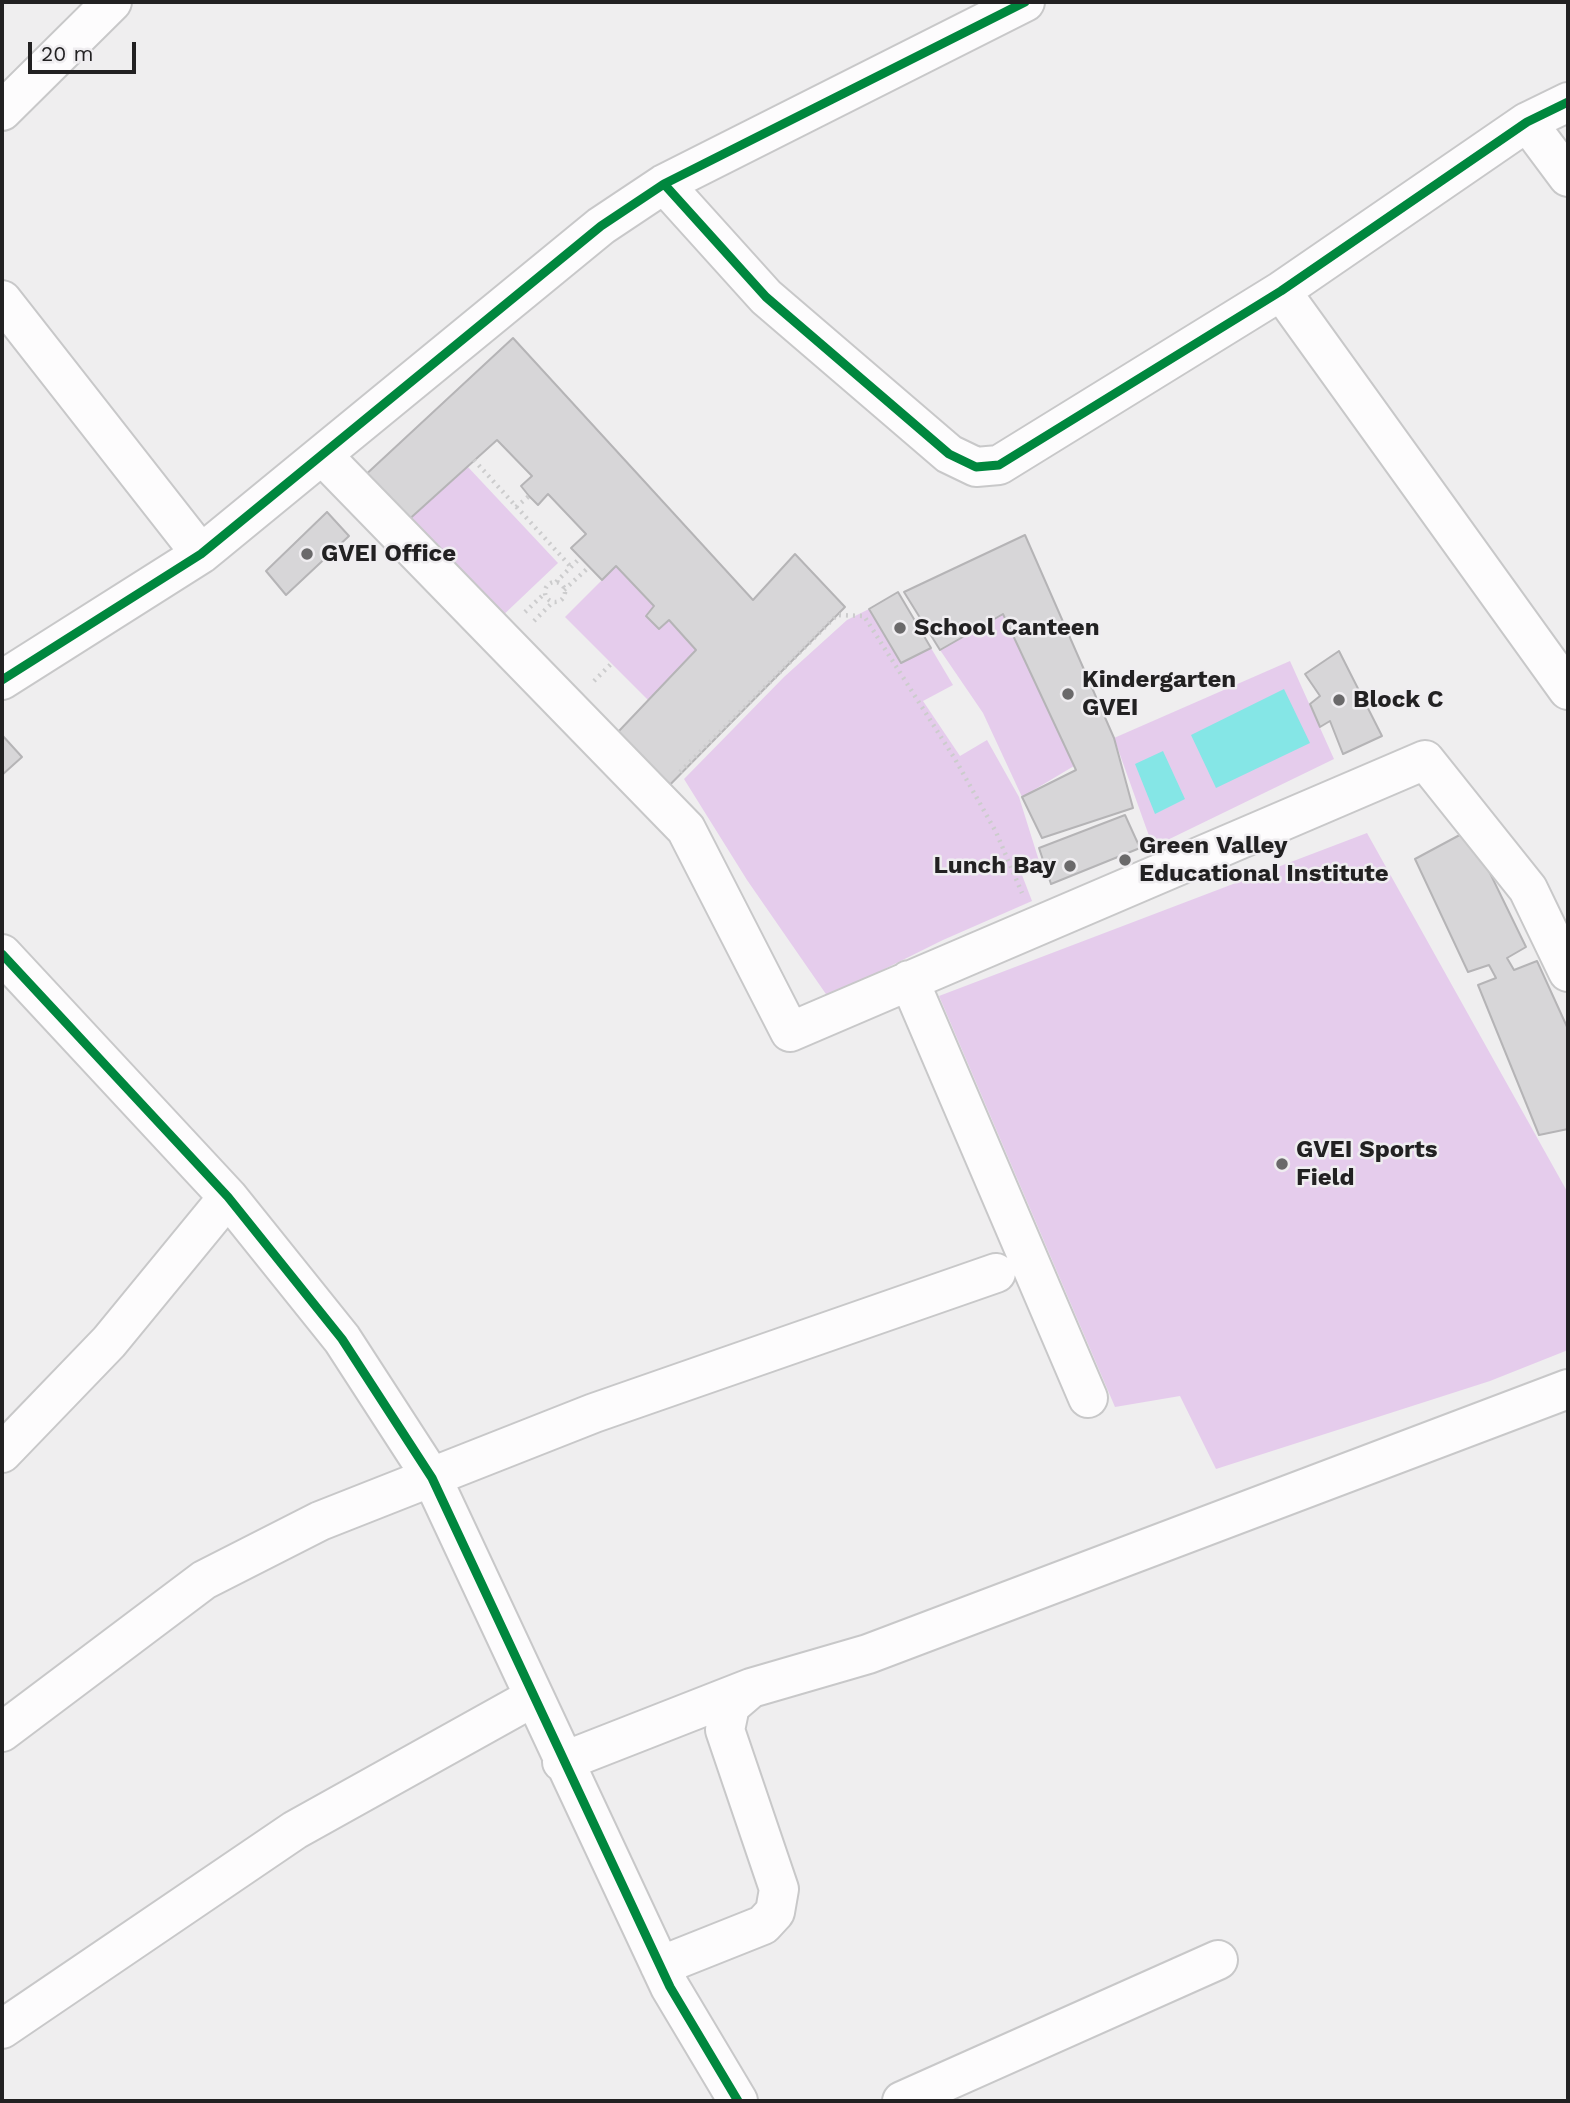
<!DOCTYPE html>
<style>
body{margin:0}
#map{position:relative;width:1570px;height:2103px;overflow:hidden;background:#efeeef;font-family:"Work Sans",sans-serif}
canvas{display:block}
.frame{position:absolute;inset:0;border:4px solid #222122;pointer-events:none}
.scale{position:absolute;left:28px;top:42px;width:108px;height:32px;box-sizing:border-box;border:4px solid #222122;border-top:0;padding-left:9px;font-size:21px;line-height:24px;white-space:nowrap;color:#222122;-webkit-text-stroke:5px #efedf0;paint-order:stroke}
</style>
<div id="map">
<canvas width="1570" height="2103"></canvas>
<div class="frame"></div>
<div class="scale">20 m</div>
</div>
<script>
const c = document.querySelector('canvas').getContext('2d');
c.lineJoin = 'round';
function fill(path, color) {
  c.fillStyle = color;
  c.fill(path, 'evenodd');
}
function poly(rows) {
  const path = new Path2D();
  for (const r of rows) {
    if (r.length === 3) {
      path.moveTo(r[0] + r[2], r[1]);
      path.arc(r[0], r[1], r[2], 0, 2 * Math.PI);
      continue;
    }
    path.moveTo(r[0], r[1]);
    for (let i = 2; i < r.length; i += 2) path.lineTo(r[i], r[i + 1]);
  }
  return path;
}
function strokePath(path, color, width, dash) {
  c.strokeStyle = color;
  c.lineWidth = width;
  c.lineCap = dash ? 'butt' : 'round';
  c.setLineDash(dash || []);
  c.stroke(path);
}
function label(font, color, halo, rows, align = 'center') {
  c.font = font + ' "Work Sans",sans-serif';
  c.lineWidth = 5;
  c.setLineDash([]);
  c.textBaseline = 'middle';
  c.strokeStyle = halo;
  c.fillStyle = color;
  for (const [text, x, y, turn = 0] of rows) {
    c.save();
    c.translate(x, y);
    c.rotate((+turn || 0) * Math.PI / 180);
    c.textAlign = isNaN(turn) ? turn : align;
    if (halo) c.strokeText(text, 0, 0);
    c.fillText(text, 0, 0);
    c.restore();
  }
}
const green = poly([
 [467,466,558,563,498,620,405,523],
 [616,566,654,606,646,616,659,629,669,620,696,650,648,700,565,617],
 [869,609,900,662,931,648,953,685,923,701,960,756,987,740,1019,797,1040,864,1022,875,1032,901,943,940,828,997,747,880,684,779,784,677,847,620],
 [1003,614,1074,766,1022,797,983,713,940,650],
 [1290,661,1334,759,1153,847,1114,738],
 [1367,833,1568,1193,1568,1350,1490,1381,1216,1469,1180,1396,1115,1407,939,996]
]);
const water = poly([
 [1284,689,1310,743,1216,788,1191,735],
 [1163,751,1185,799,1155,814,1135,764]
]);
const building = poly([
 [513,338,753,600,795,554,845,607,650,805,599,752,696,650,669,620,659,629,646,616,654,606,616,566,602,580,571,548,586,534,548,494,538,505,529,496,521,486,532,476,497,440,405,523,361,479,513,338],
 [327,512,349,536,286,595,266,571,327,512],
 [1025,535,1114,738,1133,808,1042,838,1022,797,1076,770,1003,614,940,650,904,592,1025,535],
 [898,592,931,648,901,663,869,609,898,592],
 [1339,651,1382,736,1343,754,1330,721,1320,727,1310,704,1320,696,1305,674,1339,651],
 [2,735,22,757,2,775,2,735],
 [1125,815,1140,848,1051,884,1039,848,1125,815],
 [1469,830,1526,947,1507,958,1514,970,1537,961,1568,1029,1568,1129,1539,1135,1478,985,1496,978,1489,965,1468,972,1415,859,1469,830]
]);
const path = poly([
 [474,460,571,567],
 [516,507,529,496],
 [556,582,580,558],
 [555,592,10],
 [564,590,589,567],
 [525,612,545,593],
 [534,621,553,602],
 [594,681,611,664],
 [680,772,837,615,864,616,955,759,996,832,1022,893]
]);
const minor = poly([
 [2,111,112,2],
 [1527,122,1568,177],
 [664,184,766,297,949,454,976,467,999,465,1281,291,1527,122,1568,102],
 [1281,291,1568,690],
 [2,300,201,554],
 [323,456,686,829,790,1032,1425,760,1528,889,1568,972],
 [2,680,201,554,601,226,664,184,1025,2],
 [2,954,228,1197,342,1339,432,1478,670,1987,738,2101],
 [909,980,1088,1398],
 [2,1453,109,1342,228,1197],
 [2,1732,204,1580,320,1521,594,1413,996,1273],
 [562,1762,751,1688],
 [660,1966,763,1925,775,1912,779,1889,725,1730,730,1706,751,1688,868,1654,1568,1389],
 [2,2029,295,1830,532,1698],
 [902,2101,1218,1960]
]);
const cycleway = poly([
 [664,184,766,297,949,454,976,467,999,465,1281,291,1527,122,1568,102],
 [2,680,201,554,601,226,664,184,1025,2],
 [2,954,228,1197,342,1339,432,1478,670,1987,738,2101]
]);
const markers = [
 [307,554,7,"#6a696a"],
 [900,628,7,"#6a696a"],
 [1068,694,7,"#6a696a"],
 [1339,700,7,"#6a696a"],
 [1125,860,7,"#6a696a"],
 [1070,866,7,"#6a696a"],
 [1282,1164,7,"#6a696a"]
];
const poiNames = [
 ["GVEI Office",321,554],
 ["School Canteen",914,628],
 ["Kindergarten",1082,680],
 ["GVEI",1082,708],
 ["Block C",1353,700],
 ["Green Valley",1139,846],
 ["Educational Institute",1139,874],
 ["Lunch Bay",1056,866,"right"],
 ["GVEI Sports",1296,1150],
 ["Field",1296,1178]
];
fill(green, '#e5ccec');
fill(water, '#85e6e6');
fill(building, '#d7d6d8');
strokePath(building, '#b5b4b6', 2);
strokePath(minor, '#c8c8c9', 42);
strokePath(path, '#cccccd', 4.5, [2, 5]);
strokePath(minor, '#fdfcfd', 38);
strokePath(cycleway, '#00873e', 9);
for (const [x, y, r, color] of markers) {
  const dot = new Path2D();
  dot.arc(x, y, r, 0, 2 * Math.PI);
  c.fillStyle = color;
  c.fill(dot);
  strokePath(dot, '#efedf0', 2.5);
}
label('bold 24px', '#222122', '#efedf0', poiNames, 'left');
</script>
